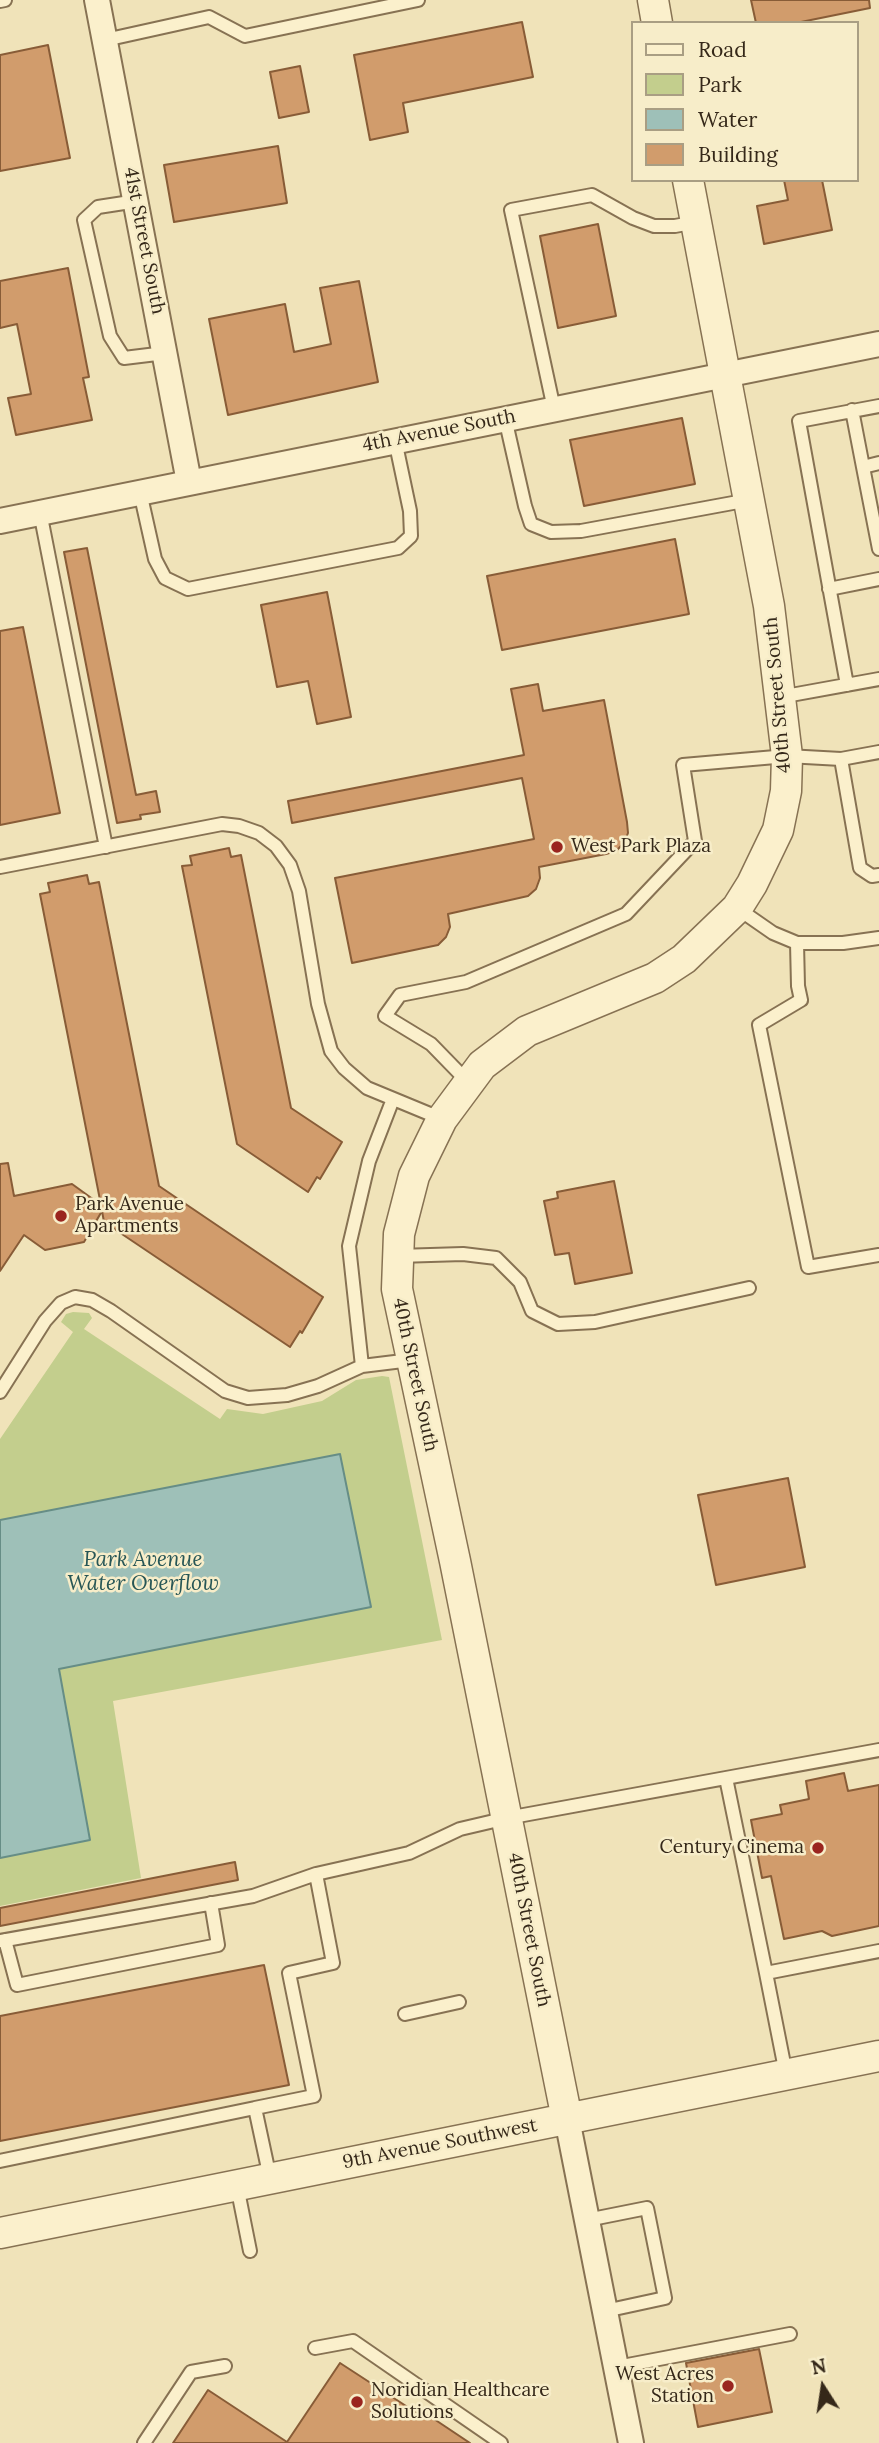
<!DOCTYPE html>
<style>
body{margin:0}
#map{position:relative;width:879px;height:2443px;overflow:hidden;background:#f0e3b9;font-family:Lora,serif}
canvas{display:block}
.legend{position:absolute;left:631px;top:21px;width:228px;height:161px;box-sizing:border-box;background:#f7edc9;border:2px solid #a99e83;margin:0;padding:9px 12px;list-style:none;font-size:21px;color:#352819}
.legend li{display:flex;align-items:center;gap:14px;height:35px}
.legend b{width:35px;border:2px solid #a99e83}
.north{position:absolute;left:788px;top:2352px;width:70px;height:70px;-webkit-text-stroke:5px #f7edc9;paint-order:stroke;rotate:348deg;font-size:19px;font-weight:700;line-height:28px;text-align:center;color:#352819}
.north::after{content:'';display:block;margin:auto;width:24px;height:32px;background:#352819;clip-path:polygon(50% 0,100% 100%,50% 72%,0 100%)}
</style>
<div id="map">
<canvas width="879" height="2443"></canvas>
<ul class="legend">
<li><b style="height:9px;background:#fbf0cc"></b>Road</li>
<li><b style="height:19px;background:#c3ce8d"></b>Park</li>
<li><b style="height:19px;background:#9ec0b8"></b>Water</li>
<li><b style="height:19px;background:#d19c6c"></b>Building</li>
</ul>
<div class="north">N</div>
</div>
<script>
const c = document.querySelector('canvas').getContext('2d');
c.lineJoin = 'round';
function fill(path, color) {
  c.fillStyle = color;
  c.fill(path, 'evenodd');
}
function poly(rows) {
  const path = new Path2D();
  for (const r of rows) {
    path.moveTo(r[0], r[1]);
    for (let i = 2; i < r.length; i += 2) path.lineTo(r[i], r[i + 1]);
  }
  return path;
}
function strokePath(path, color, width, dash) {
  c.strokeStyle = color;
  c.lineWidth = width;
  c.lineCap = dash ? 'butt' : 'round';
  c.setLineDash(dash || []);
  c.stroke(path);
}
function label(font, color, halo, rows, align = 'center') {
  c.font = font + ' Lora,serif';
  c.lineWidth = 5;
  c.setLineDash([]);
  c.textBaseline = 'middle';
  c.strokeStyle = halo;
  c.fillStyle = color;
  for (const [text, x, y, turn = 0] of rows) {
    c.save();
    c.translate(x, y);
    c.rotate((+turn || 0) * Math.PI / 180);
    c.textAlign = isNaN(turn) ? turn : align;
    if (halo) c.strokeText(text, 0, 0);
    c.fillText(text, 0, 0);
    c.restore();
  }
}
const green = poly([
 [73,1312,89,1313,92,1318,84,1329,220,1419,227,1409,263,1414,322,1401,356,1380,382,1376,389,1377,442,1640,113,1701,141,1878,0,1906,0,1439,73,1332,61,1322,66,1314]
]);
const water = poly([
 [340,1454,371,1607,59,1669,90,1840,0,1858,0,1520,340,1454]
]);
const building = poly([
 [751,0,869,0,870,8,796,23,756,23,751,0],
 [522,22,533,77,403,103,408,132,370,140,354,55,522,22],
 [48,45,70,158,0,171,0,55,48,45],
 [300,66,309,112,279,118,270,72,300,66],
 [278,146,287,203,174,222,164,165,278,146],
 [784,180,822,180,832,230,764,244,757,206,788,200,784,180],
 [598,224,616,316,558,328,540,236,598,224],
 [68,268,89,377,83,378,92,420,16,435,8,398,31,394,17,324,0,328,0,281,68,268],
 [359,281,378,382,228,415,209,319,285,304,294,352,331,344,320,288,359,281],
 [682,418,695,484,584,506,570,440,682,418],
 [675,539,689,614,502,650,487,576,675,539],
 [87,548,136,795,156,791,160,812,140,815,141,819,117,823,64,552,87,548],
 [327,592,351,717,317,724,308,681,277,687,261,605,327,592],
 [23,627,60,813,0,825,0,631,23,627],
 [538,684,543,711,604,700,627,822,628,833,624,843,616,851,606,854,539,867,540,878,536,889,528,896,448,914,450,927,446,937,438,945,352,963,335,878,534,839,522,778,292,823,288,801,524,755,511,689,538,684],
 [229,848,231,857,241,855,291,1108,342,1142,320,1179,317,1177,308,1192,237,1144,182,866,192,865,190,856,229,848],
 [87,875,89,884,99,882,159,1186,323,1297,302,1333,300,1331,290,1347,104,1222,102,1211,84,1242,45,1250,24,1235,0,1271,0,1164,8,1163,14,1196,72,1184,101,1205,40,894,50,892,48,883,87,875],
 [614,1181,632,1273,575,1284,569,1253,555,1255,544,1201,558,1198,557,1192,614,1181],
 [788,1478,805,1567,716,1585,698,1495,788,1478],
 [844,1773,848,1791,879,1785,879,1926,832,1936,822,1931,784,1939,771,1876,762,1878,751,1820,782,1814,780,1805,809,1799,806,1781,844,1773],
 [235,1862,238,1880,0,1926,0,1908,235,1862],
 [264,1965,289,2085,0,2141,0,2016,264,1965],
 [759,2349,772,2412,698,2427,686,2363,759,2349],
 [340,2363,426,2419,428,2415,470,2443,173,2443,208,2390,287,2442,340,2363]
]);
const service = poly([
 [0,1,5,0],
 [105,40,209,17,245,36,418,0],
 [137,201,98,207,84,220,110,336,124,358,165,353],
 [554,409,511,210,592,195,633,218,654,226,675,226,696,222],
 [852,410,863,467,879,463],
 [505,418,525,506,531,524,551,532,581,531,749,500],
 [863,467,879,549],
 [140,492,155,559,165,578,188,589,398,548,411,536,410,511,395,440],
 [40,512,106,847],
 [829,589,879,579],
 [847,685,799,421,879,406],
 [780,697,879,679],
 [841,759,879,752],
 [0,867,222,824,239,826,259,833,276,846,290,865,299,891,318,1004,331,1051,344,1068,367,1088,442,1119],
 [737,908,773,933,797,943,843,943,879,938],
 [797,943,798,986,801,1000,759,1025,808,1267,879,1255],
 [468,1082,431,1044,385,1016,400,995,466,982,626,914,695,841,683,765,787,756,841,759,860,868,872,876,879,875],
 [398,1256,463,1254,496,1258,520,1282,532,1311,558,1324,595,1322,749,1288],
 [362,1366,349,1246,369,1161,393,1099],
 [0,1392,45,1321,61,1303,75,1297,92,1300,111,1311,225,1391,248,1398,287,1395,318,1386,362,1366,411,1360],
 [726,1778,766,1973],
 [5,1940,17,1985,218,1945,211,1903],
 [0,1941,253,1896,316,1874,409,1853,460,1829,507,1818,879,1750],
 [405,2014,459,2002],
 [786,2074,766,1973,879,1951],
 [255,2108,314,2096,289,1973,333,1963,316,1874],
 [0,2161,255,2108,270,2178],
 [237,2186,250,2251],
 [587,2220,647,2208,665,2298,605,2311],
 [315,2348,353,2341,501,2443],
 [617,2367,790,2334],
 [144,2443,191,2372,225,2366]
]);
const minor = poly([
 [97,0,189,482],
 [0,521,879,344],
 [567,2119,631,2443]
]);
const tertiary = poly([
 [653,0,657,23],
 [567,2119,455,1561,397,1289,399,1234,414,1176,442,1119,482,1065,527,1031,655,978,684,959,737,908,752,884,778,830,786,791,787,756,769,606,688,180],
 [0,2233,879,2056]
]);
const markers = [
 [557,847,7,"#9a251f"],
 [61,1216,7,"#9a251f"],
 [818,1848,7,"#9a251f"],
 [728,2386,7,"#9a251f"],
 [357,2402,7,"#9a251f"]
];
const streetNames = [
 ["41st Street South",144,241,79],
 ["4th Avenue South",439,431,-11],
 ["40th Street South",778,695,-95],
 ["40th Street South",415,1375,78],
 ["40th Street South",529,1930,79],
 ["9th Avenue Southwest",440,2144,-11]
];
const poiNames = [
 ["West Park Plaza",571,847],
 ["Park Avenue",75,1205],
 ["Apartments",75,1227],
 ["Century Cinema",804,1848,"right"],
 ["West Acres",714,2375,"right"],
 ["Station",714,2397,"right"],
 ["Noridian Healthcare",371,2391],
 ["Solutions",371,2413]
];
const waterNames = [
 ["Park Avenue",143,1560],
 ["Water Overflow",143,1584]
];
fill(green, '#c3ce8d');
fill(water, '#9ec0b8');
strokePath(water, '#668d86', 2);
fill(building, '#d19c6c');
strokePath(building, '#885c37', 2);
strokePath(service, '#877253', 16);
strokePath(minor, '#877253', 28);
strokePath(tertiary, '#877253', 33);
strokePath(service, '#fbf0cc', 12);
strokePath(minor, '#fbf0cc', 24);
strokePath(tertiary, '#fbf0cc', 30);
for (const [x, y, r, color] of markers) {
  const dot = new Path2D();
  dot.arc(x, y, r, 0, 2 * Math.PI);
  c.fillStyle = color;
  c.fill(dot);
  strokePath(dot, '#f7edc9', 2.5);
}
label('19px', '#352819', '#f7edc9', streetNames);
label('19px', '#352819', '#f7edc9', poiNames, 'left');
label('italic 21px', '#275656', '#f7edc9', waterNames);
</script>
